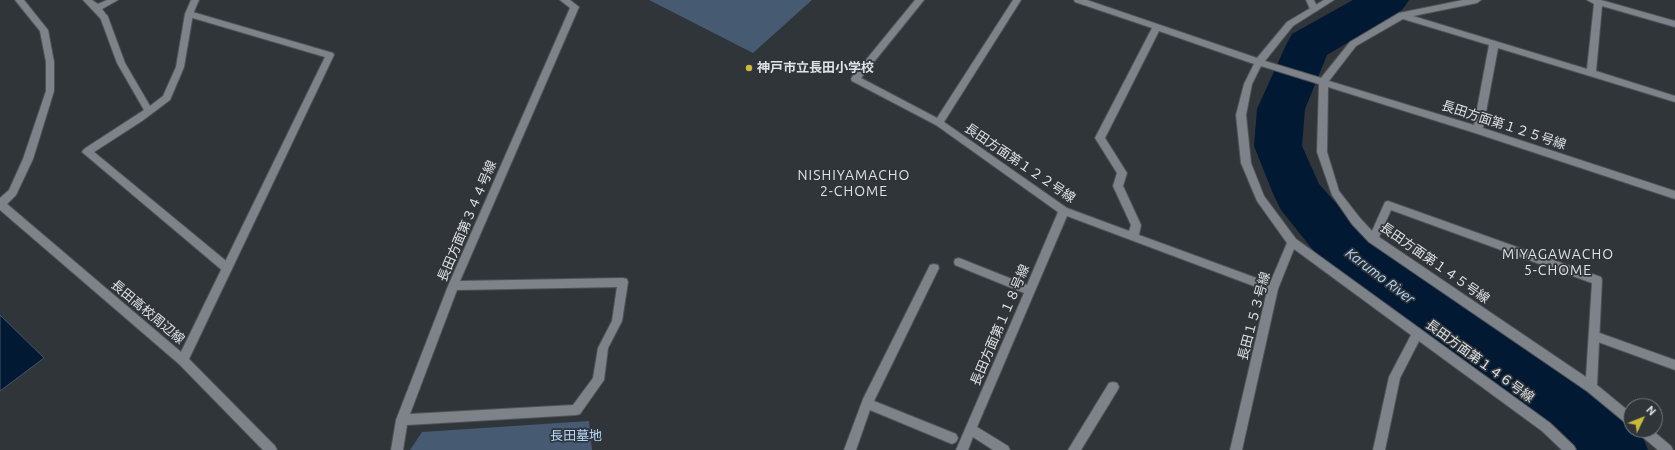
<!DOCTYPE html>
<meta charset="utf-8">
<style>
body{margin:0}
#map{position:relative;width:1675px;height:450px;overflow:hidden;background:#30353a;font-family:Ubuntu,sans-serif}
canvas{display:block}
.north{position:absolute;left:1623px;top:398px;width:40px;height:40px;box-sizing:border-box;background:#30353a;border:1px solid #767a7e;border-radius:50%;rotate:47deg;font-size:11px;font-weight:700;line-height:16px;text-align:center;color:#dee2e5}
.north::after{content:'';display:block;margin:auto;width:14px;height:18px;background:#cbba39;clip-path:polygon(50% 0,100% 100%,50% 72%,0 100%)}
</style>
<div id="map">
<canvas width="1675" height="450"></canvas>
<div class="north">N</div>
</div>
<script>
const c = document.querySelector('canvas').getContext('2d');
c.lineJoin = 'round';
function fill(path, color) {
  c.fillStyle = color;
  c.fill(path, 'evenodd');
}
function poly(rows) {
  const path = new Path2D();
  for (const r of rows) {
    path.moveTo(r[0], r[1]);
    for (let i = 2; i < r.length; i += 2) path.lineTo(r[i], r[i + 1]);
  }
  return path;
}
function strokePath(path, color, width, dash) {
  c.strokeStyle = color;
  c.lineWidth = width;
  c.lineCap = dash ? 'butt' : 'round';
  c.setLineDash(dash || []);
  c.stroke(path);
}
function label(font, color, halo, rows, align = 'center') {
  c.font = font + ' Ubuntu,"Noto Sans JP",sans-serif';
  c.lineWidth = 3.5;
  c.setLineDash([]);
  c.textBaseline = 'middle';
  c.strokeStyle = halo;
  c.fillStyle = color;
  for (const [text, x, y, turn = 0] of rows) {
    c.save();
    c.translate(x, y);
    c.rotate((+turn || 0) * Math.PI / 180);
    c.textAlign = isNaN(turn) ? turn : align;
    if (halo) c.strokeText(text, 0, 0);
    c.fillText(text, 0, 0);
    c.restore();
  }
}
const green = poly([
 [649,0,812,0,753,53],
 [589,421,592,450,410,450,422,432]
]);
const water = poly([
 [0,315,44,358,0,391,0,315]
]);
const river = poly([
 [1353,0,1409,0,1402,10,1327,55,1305,109,1302,146,1319,184,1367,238,1631,423,1631,430,1640,430,1648,450,1569,450,1329,270,1281,210,1274,196,1254,146,1257,109,1286,45,1292,34,1353,0]
]);
const lane = poly([
 [191,0,199,0,193,14,184,67,170,100,142,121,94,152,231,265,232,268,231,271,227,272,223,271,82,152,84,149,144,110,117,63,100,17,101,15,107,15,108,17,125,63,150,106,163,96,176,67,185,14,191,0],
 [1306,0,1314,0,1318,9,1317,11,1311,11,1306,0],
 [1594,331,1675,360,1675,370,1590,339,1589,336,1590,333,1594,331],
 [1113,382,1117,383,1119,387,1117,391,1081,450,1068,450,1109,383,1113,382]
]);
const street = poly([
 [15,0,24,0,48,30,54,62,54,91,33,159,16,195,7,204,181,352,325,57,186,16,185,14,189,11,333,53,334,55,189,359,275,446,277,450,263,450,179,364,0,210,0,198,9,190,23,159,46,91,46,62,40,31,15,0],
 [83,0,92,0,98,4,107,0,118,0,102,9,108,17,104,20,101,19,83,0],
 [560,0,570,0,579,7,460,281,623,278,627,279,628,282,622,321,608,348,604,380,580,414,576,415,407,425,403,450,391,450,396,420,448,286,570,8,560,0],
 [617,287,612,321,598,348,593,378,573,405,410,414,457,290,617,287],
 [915,0,924,0,861,78,937,118,1013,0,1021,0,944,122,1067,208,1129,231,1131,225,1113,186,1117,173,1095,138,1152,28,1075,2,1074,0,1087,0,1257,58,1287,22,1324,0,1334,0,1293,26,1265,61,1321,78,1350,42,1399,13,1463,0,1481,0,1477,3,1413,16,1587,69,1594,4,1587,0,1601,0,1675,21,1675,27,1602,6,1596,71,1675,96,1675,102,1498,48,1483,128,1675,191,1675,199,1475,133,1328,87,1327,152,1339,191,1360,218,1372,231,1385,202,1388,201,1601,277,1602,280,1597,385,1631,413,1631,425,1627,424,1587,391,1369,242,1352,224,1332,195,1317,152,1319,84,1261,66,1252,84,1246,115,1251,163,1264,196,1296,239,1550,423,1574,446,1576,450,1562,450,1542,431,1419,341,1400,378,1385,450,1373,450,1389,377,1411,335,1294,249,1278,289,1242,450,1230,450,1267,291,1067,216,977,427,1008,446,1010,450,993,450,973,437,968,450,956,450,1024,293,955,265,954,262,955,259,959,258,1027,285,1058,212,936,125,852,81,851,79,852,77,915,0],
 [1403,19,1489,45,1474,125,1329,81,1356,46,1403,19],
 [1159,31,1254,64,1244,84,1236,115,1241,163,1257,201,1287,243,1270,283,1139,235,1141,225,1123,186,1127,173,1105,138,1159,31],
 [1391,210,1592,283,1586,377,1379,237,1391,210],
 [934,264,938,265,939,268,874,401,956,434,958,438,956,442,952,444,870,410,856,450,844,450,863,399,930,265,934,264],
 [1637,430,1652,430,1671,446,1673,450,1658,450,1639,434,1637,430]
]);
const markers = [
 [749,68,4,"#cbba39"]
];
const poiNames = [
 ["神戸市立長田小学校",757,68]
];
const streetNames = [
 ["長田方面第１２５号線",1504,125,18],
 ["長田方面第１２２号線",1020,163,34],
 ["長田方面第３４４号線",467,221,-67],
 ["長田方面第１４５号線",1435,263,35],
 ["長田高校周辺線",148,312,40],
 ["長田１５３号線",1254,316,-75],
 ["長田方面第１１８号線",1000,325,-67],
 ["長田方面第１４６号線",1480,361,36]
];
const parkNames = [
 ["長田墓地",576,436]
];
const neighbourhoodNames = [
 ["NISHIYAMACHO",854,175],
 ["2-CHOME",854,191],
 ["MIYAGAWACHO",1558,254],
 ["5-CHOME",1558,270]
];
const waterNames = [
 ["Karumo River",1380,276,37]
];
fill(green, '#465a72');
fill(water, '#011933');
strokePath(water, '#435568', 1);
fill(river, '#011933');
strokePath(lane, '#4f5358', 2);
strokePath(street, '#4f5358', 2);
fill(lane, '#7d8389');
fill(street, '#7d8389');
for (const [x, y, r, color] of markers) {
  const dot = new Path2D();
  dot.arc(x, y, r, 0, 2 * Math.PI);
  c.fillStyle = color;
  c.fill(dot);
  strokePath(dot, '#30353a', 1.5);
}
label('bold 13px', '#dee2e5', '#30353a', poiNames, 'left');
label('13px', '#dee2e5', '#30353a', streetNames);
label('13px', '#b7d8fe', '#30353a', parkNames);
c.letterSpacing = '1px';
label('14px', '#dee2e5', '#30353a', neighbourhoodNames);
c.letterSpacing = '0px';
label('italic 14px', '#b8d9fe', '#30353a', waterNames);
</script>
